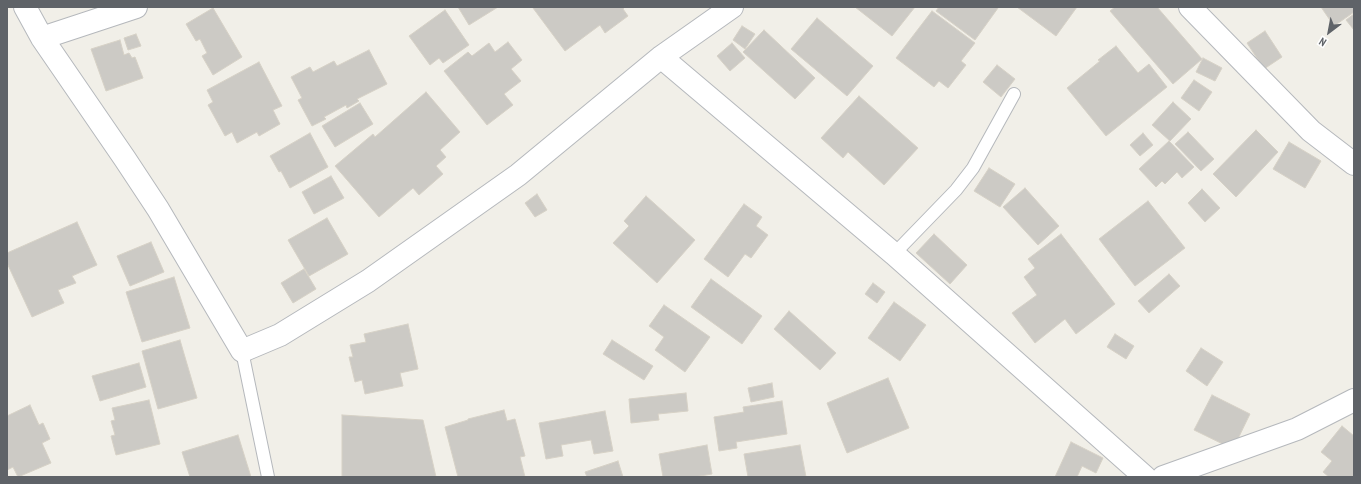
<!DOCTYPE html>
<style>
body{margin:0}
#map{position:relative;width:1361px;height:484px;overflow:hidden;background:#f1efe8;font-family:"PT Sans Narrow",sans-serif}
canvas{display:block}
.frame{position:absolute;inset:0;border:8px solid #5f6368;pointer-events:none}
.north{position:absolute;left:1309px;top:12px;width:40px;height:40px;-webkit-text-stroke:3px #fff;paint-order:stroke;rotate:212deg;font-size:11px;font-weight:700;line-height:16px;text-align:center;color:#5f6368}
.north::after{content:'';display:block;margin:auto;width:14px;height:18px;background:#5f6368;clip-path:polygon(50% 0,100% 100%,50% 72%,0 100%)}
</style>
<div id="map">
<canvas width="1361" height="484"></canvas>
<div class="frame"></div>
<div class="north">N</div>
</div>
<script>
const c = document.querySelector('canvas').getContext('2d');
c.lineJoin = 'round';
function fill(path, color) {
  c.fillStyle = color;
  c.fill(path, 'evenodd');
}
function poly(rows) {
  const path = new Path2D();
  for (const r of rows) {
    path.moveTo(r[0], r[1]);
    for (let i = 2; i < r.length; i += 2) path.lineTo(r[i], r[i + 1]);
  }
  return path;
}
function strokePath(path, color, width, dash) {
  c.strokeStyle = color;
  c.lineWidth = width;
  c.lineCap = dash ? 'butt' : 'round';
  c.setLineDash(dash || []);
  c.stroke(path);
}
const building = poly([
 [458,7,498,7,469,25,458,7],
 [535,7,625,7,623,9,628,16,605,33,600,25,565,51,533,8,535,7],
 [855,7,915,7,892,36,855,7],
 [939,7,997,7,998,8,975,40,936,11,939,7],
 [1017,7,1077,7,1056,36,1017,7],
 [1115,7,1157,7,1202,59,1173,84,1110,11,1115,7],
 [1321,7,1354,7,1354,12,1334,26,1321,7],
 [213,8,242,57,213,75,202,56,207,53,200,39,196,41,186,24,213,8],
 [445,10,469,45,443,63,439,58,430,65,409,36,445,10],
 [932,11,975,43,961,61,966,65,948,88,939,81,934,87,896,58,932,11],
 [1354,14,1354,30,1346,20,1354,14],
 [817,18,873,66,847,96,791,49,817,18],
 [742,26,755,34,745,49,733,40,742,26],
 [764,30,815,78,795,99,743,52,764,30],
 [1265,31,1282,57,1264,69,1247,43,1265,31],
 [136,34,141,46,128,50,124,38,136,34],
 [120,40,124,55,129,53,132,58,135,57,143,78,106,91,91,49,120,40],
 [508,42,522,60,511,69,521,81,504,94,513,105,487,125,444,71,468,52,472,56,489,43,495,52,508,42],
 [732,43,745,58,730,71,717,56,732,43],
 [1116,46,1138,73,1149,64,1167,87,1106,136,1067,88,1100,61,1098,60,1116,46],
 [369,50,387,84,357,99,359,101,347,108,346,105,324,117,326,119,312,126,298,100,302,98,291,77,310,67,313,72,334,61,337,66,369,50],
 [1203,58,1222,68,1215,81,1196,72,1203,58],
 [259,62,282,106,273,110,280,124,259,136,257,132,237,143,232,132,225,136,208,105,213,102,207,90,259,62],
 [997,65,1015,79,1001,97,983,82,997,65],
 [1194,80,1212,92,1199,111,1181,98,1194,80],
 [426,92,460,132,440,150,446,157,436,166,443,174,419,195,413,188,379,217,335,166,373,134,375,137,426,92],
 [859,96,918,148,884,185,848,152,843,158,821,138,859,96],
 [1173,102,1191,119,1170,141,1152,125,1173,102],
 [360,103,373,124,335,147,322,126,360,103],
 [1256,130,1278,152,1236,197,1213,174,1256,130],
 [1188,132,1214,159,1201,171,1175,144,1188,132],
 [310,133,328,167,290,188,281,171,279,172,270,156,310,133],
 [1143,133,1153,145,1140,156,1130,145,1143,133],
 [1169,141,1194,167,1182,178,1177,172,1165,184,1162,181,1156,187,1139,169,1169,141],
 [1289,142,1321,161,1305,188,1273,169,1289,142],
 [989,168,1015,184,1000,207,974,191,989,168],
 [331,176,344,198,314,214,302,192,331,176],
 [1025,188,1059,226,1038,245,1003,207,1025,188],
 [1202,189,1220,208,1205,222,1188,203,1202,189],
 [537,194,547,210,535,217,525,203,537,194],
 [646,196,695,240,657,283,613,243,629,226,624,221,646,196],
 [1148,201,1185,248,1135,286,1099,239,1148,201],
 [744,204,762,217,756,226,768,235,751,258,745,254,728,277,704,259,744,204],
 [327,218,348,254,309,276,288,240,327,218],
 [77,222,97,265,72,276,76,283,58,290,64,303,32,317,7,263,7,253,77,222],
 [934,234,967,265,950,284,916,253,934,234],
 [1061,234,1115,304,1076,334,1065,319,1035,343,1012,313,1037,295,1024,277,1035,268,1028,259,1061,234],
 [151,242,164,272,130,286,117,256,151,242],
 [304,269,316,289,293,303,281,283,304,269],
 [1169,274,1180,286,1149,313,1138,301,1169,274],
 [174,277,190,328,142,342,126,292,174,277],
 [711,279,762,316,742,344,691,307,711,279],
 [873,283,885,292,877,303,865,294,873,283],
 [894,302,926,325,900,361,868,338,894,302],
 [664,305,710,337,685,372,655,350,664,337,649,326,664,305],
 [789,311,836,353,820,370,774,329,789,311],
 [408,324,418,369,400,373,403,386,365,394,362,380,355,382,349,357,353,357,350,345,366,342,364,334,408,324],
 [1115,334,1134,346,1126,359,1107,347,1115,334],
 [180,340,197,398,158,409,142,351,180,340],
 [612,340,653,366,644,380,603,354,612,340],
 [1201,348,1223,362,1207,386,1186,371,1201,348],
 [139,363,146,387,100,401,92,376,139,363],
 [888,378,909,428,847,453,827,403,888,378],
 [772,383,774,397,751,402,748,388,772,383],
 [686,393,688,411,658,414,659,420,631,423,629,399,686,393],
 [1212,395,1250,414,1233,449,1194,430,1212,395],
 [149,400,160,444,116,455,111,436,115,435,111,421,115,420,112,408,149,400],
 [782,401,787,434,736,442,737,448,719,451,714,417,744,412,743,407,782,401],
 [30,405,39,425,43,423,50,439,42,443,51,463,18,477,13,467,7,470,7,416,30,405],
 [504,410,507,421,515,419,525,456,520,457,525,477,458,477,445,427,468,420,468,419,504,410],
 [605,411,613,451,594,454,591,440,561,445,563,456,546,459,539,423,605,411],
 [342,415,423,420,436,477,342,477,342,415],
 [1342,426,1354,436,1354,477,1329,477,1323,472,1332,461,1321,452,1342,426],
 [238,435,251,477,190,477,182,452,238,435],
 [1071,442,1103,458,1096,473,1082,466,1077,477,1055,477,1071,442],
 [707,445,712,474,694,477,663,477,659,454,707,445],
 [800,445,806,477,748,477,744,454,800,445],
 [618,461,623,477,587,477,585,472,618,461]
]);
const lane = poly([
 [894,254,956,190,973,168,1014,94],
 [242,351,268,477]
]);
const street = poly([
 [25,7,42,38,125,159,158,209,242,351,280,335,368,281,518,175,661,57,732,7],
 [1190,7,1311,131,1354,164],
 [42,38,136,7],
 [661,57,894,254,1145,477],
 [1163,477,1297,429,1354,400]
]);
fill(building, '#cccac5');
strokePath(building, '#d6d1c6', 1);
strokePath(lane, '#b5b8bc', 14);
strokePath(street, '#b5b8bc', 24);
strokePath(lane, '#fff', 12);
strokePath(street, '#fff', 22);
</script>
